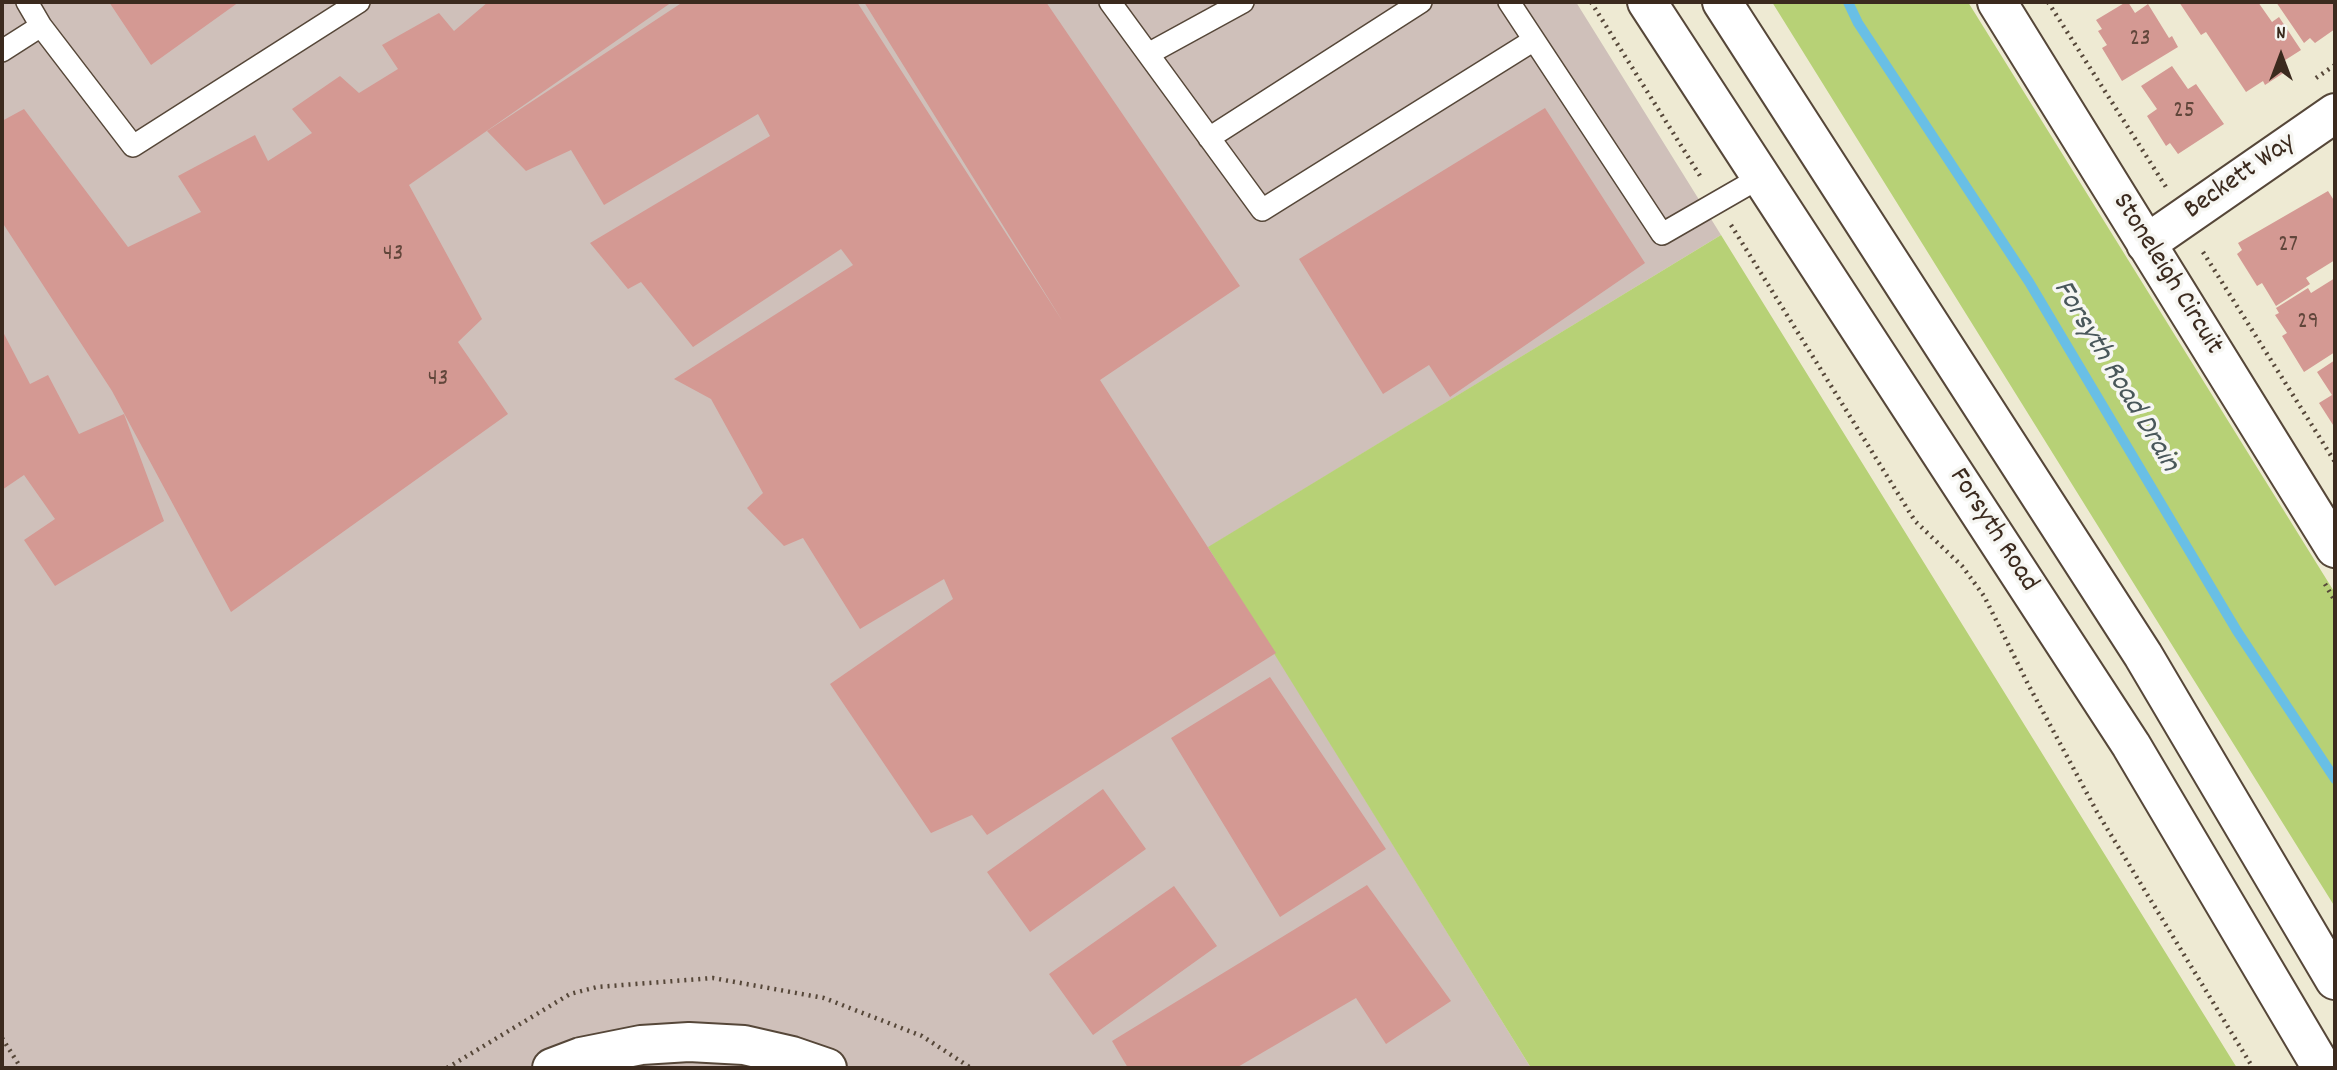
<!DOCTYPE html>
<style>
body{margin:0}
#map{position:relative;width:2337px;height:1070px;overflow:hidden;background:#eeead3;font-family:Dekko,sans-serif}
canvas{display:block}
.frame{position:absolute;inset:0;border:4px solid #3b2a1e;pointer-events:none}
.north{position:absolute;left:2246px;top:21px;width:70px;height:70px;-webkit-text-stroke:5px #f6f6f2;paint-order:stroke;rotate:0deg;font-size:19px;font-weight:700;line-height:28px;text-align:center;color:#3b2a1e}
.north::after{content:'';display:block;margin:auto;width:24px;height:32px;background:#3b2a1e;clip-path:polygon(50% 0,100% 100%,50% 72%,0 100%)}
</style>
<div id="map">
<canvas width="2337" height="1070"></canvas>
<div class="frame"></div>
<div class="north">N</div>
</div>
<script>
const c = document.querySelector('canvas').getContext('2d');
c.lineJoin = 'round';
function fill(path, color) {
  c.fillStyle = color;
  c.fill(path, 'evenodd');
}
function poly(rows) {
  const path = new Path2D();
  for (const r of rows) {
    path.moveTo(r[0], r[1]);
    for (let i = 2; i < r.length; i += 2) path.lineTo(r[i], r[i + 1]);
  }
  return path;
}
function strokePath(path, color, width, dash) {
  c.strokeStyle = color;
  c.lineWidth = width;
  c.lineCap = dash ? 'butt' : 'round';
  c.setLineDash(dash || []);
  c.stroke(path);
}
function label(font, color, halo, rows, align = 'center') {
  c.font = font + ' Dekko,sans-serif';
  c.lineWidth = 7;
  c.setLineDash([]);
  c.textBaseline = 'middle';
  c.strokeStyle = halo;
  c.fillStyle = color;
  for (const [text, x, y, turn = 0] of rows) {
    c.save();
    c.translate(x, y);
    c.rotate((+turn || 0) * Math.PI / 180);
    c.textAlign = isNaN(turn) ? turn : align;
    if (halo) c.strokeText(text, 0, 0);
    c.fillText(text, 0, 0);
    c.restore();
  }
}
const industrial = poly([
 [2,2,1576,2,1721,235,1209,547,1531,1068,2,1068]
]);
const green = poly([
 [1772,2,1968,2,2335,593,2335,907],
 [1721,235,2237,1068,1531,1068,1208,547]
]);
const stream = poly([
 [1848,2,1858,23,2029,282,2237,631,2335,779]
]);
const building = poly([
 [109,2,239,2,151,65],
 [488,2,672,2,409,185,482,319,458,342,508,414,231,612,112,391,2,222,2,121,24,109,128,247,201,212,178,176,255,135,268,161,312,133,292,109,340,76,359,93,398,69,382,45,439,13,454,31],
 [683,2,857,2,1063,322,864,2,1046,2,1240,286,1100,380,1276,653,987,835,972,815,931,833,830,684,953,599,944,579,860,629,803,538,784,546,747,508,763,493,711,399,674,379,853,265,841,249,693,347,641,282,628,289,590,243,770,136,758,114,604,205,571,150,526,171,487,131],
 [2126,2,2128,2,2135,13,2148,4,2169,38,2172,36,2178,47,2122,81,2102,48,2107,45,2098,31,2102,29,2096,20],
 [2179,2,2258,2,2272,22,2279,17,2301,50,2279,64,2285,72,2265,85,2263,81,2246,92,2206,32,2201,35],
 [2276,2,2335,2,2335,29,2315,43,2310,38,2304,43],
 [2172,66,2188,89,2196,84,2224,124,2178,154,2170,143,2166,146,2147,116,2157,109,2141,86],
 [1545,108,1645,263,1450,397,1429,365,1383,394,1299,259],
 [2328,191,2335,202,2335,260,2306,278,2310,284,2276,306,2262,283,2257,286,2237,254,2242,250,2238,243],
 [2335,278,2335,352,2304,372,2282,336,2287,333,2275,315,2279,313,2276,308,2308,288,2311,293],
 [2,330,30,384,48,375,79,434,124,414,164,521,55,586,24,540,55,519,24,475,2,490],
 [2335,360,2335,428,2319,403,2332,395,2317,372],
 [1270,677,1386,849,1280,917,1171,738],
 [1103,789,1146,849,1030,932,987,872],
 [1367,885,1451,1001,1386,1044,1356,998,1236,1068,1128,1068,1112,1041],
 [1174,886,1217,946,1093,1035,1049,974]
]);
const path = poly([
 [1591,2,1702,179],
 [2048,2,2166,187],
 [2316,78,2335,65],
 [1731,225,1915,521,1962,566,1984,596,2029,686,2097,812,2253,1068],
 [2203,252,2335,462],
 [2325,584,2335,601],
 [2,1038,21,1068],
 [447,1068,570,994,597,987,713,978,824,998,922,1036,971,1068]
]);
const lane = poly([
 [27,2,41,26,133,146,359,2],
 [1110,2,1148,54],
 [1243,2,1148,54,1262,210,1534,40],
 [1509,2,1662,234,1761,177],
 [2,51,41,26],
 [1209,138,1421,2]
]);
const street = poly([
 [1997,2,2335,548],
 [2146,244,2335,113],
 [552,1068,581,1057,641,1045,689,1042,744,1045,792,1056,827,1068]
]);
const highway = poly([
 [1647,2,2131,745,2322,1068],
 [1722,2,2143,655,2335,980]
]);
const numberNames = [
 ["23",2140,41],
 ["25",2184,113],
 ["27",2288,247],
 ["43",393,256],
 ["29",2308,324],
 ["43",438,381]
];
const streetNames = [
 ["Beckett Way",2241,178,-35],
 ["Stoneleigh Circuit",2166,275,58],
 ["Forsyth Road",1992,531,57]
];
const waterNames = [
 ["Forsyth Road Drain",2114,377,59]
];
fill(industrial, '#cfc0ba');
fill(green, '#b7d176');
strokePath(stream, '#69bfe5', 10);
fill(building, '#d49993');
strokePath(lane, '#564739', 24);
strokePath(street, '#564739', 42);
strokePath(highway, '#564739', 42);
strokePath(path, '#564739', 4.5, [2, 5]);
strokePath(lane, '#fff', 21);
strokePath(street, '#fff', 38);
strokePath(highway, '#fff', 38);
label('24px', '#61463b', null, numberNames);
label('28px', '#3b2a1e', '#f6f6f2', streetNames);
label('italic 30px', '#49575a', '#f6f6f2', waterNames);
</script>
